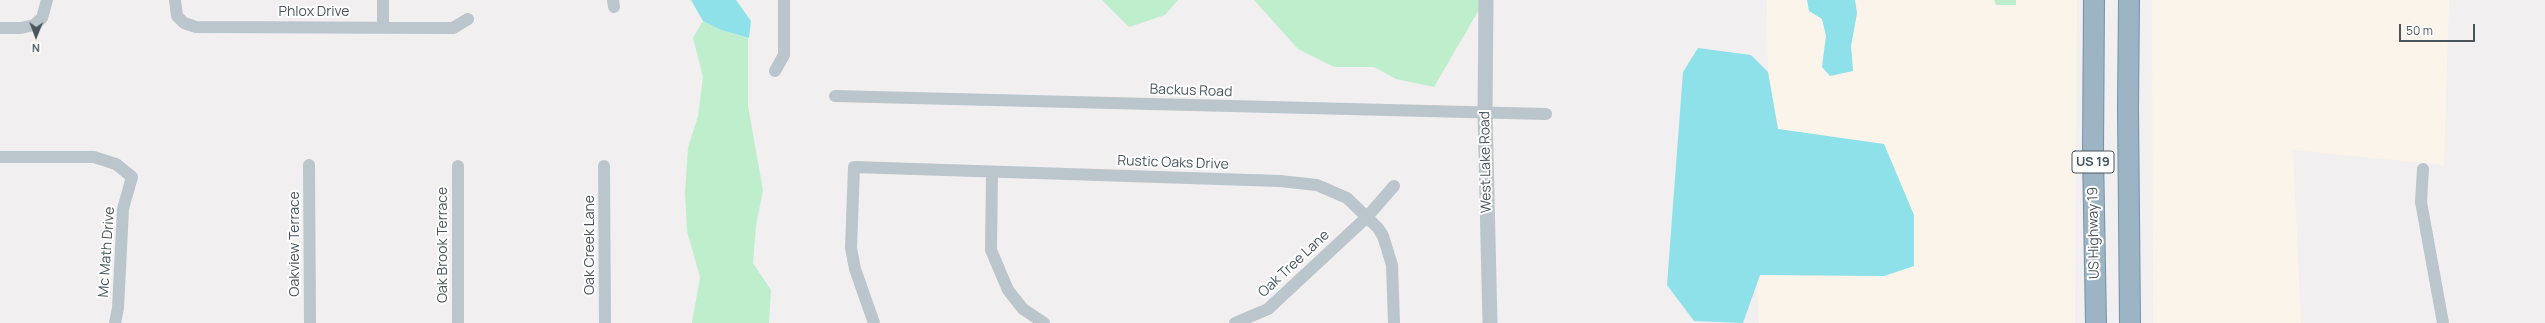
<!DOCTYPE html>
<style>
body{margin:0}
#map{position:relative;width:2545px;height:323px;overflow:hidden;background:#f2eff0;font-family:Manrope,sans-serif}
canvas{display:block}
.north{position:absolute;left:16px;top:16px;width:40px;height:40px;-webkit-text-stroke:3px #fff;paint-order:stroke;rotate:181deg;font-size:11px;font-weight:700;line-height:16px;text-align:center;color:#48555c}
.north::after{content:'';display:block;margin:auto;width:14px;height:18px;background:#48555c;clip-path:polygon(50% 0,100% 100%,50% 72%,0 100%)}
.scale{position:absolute;left:2399px;top:24px;width:76px;height:18px;box-sizing:border-box;border:2px solid #48555c;border-top:0;padding-left:5px;font-size:12px;line-height:14px;white-space:nowrap;color:#48555c;-webkit-text-stroke:3px #fff;paint-order:stroke}
</style>
<div id="map">
<canvas width="2545" height="323"></canvas>
<div class="north">N</div>
<div class="scale">50 m</div>
</div>
<script>
const c = document.querySelector('canvas').getContext('2d');
c.lineJoin = 'round';
function fill(path, color) {
  c.fillStyle = color;
  c.fill(path, 'evenodd');
}
function poly(rows) {
  const path = new Path2D();
  for (const r of rows) {
    path.moveTo(r[0], r[1]);
    for (let i = 2; i < r.length; i += 2) path.lineTo(r[i], r[i + 1]);
  }
  return path;
}
function strokePath(path, color, width, dash) {
  c.strokeStyle = color;
  c.lineWidth = width;
  c.lineCap = dash ? 'butt' : 'round';
  c.setLineDash(dash || []);
  c.stroke(path);
}
function label(font, color, halo, rows, align = 'center') {
  c.font = font + ' Manrope,sans-serif';
  c.lineWidth = 4;
  c.setLineDash([]);
  c.textBaseline = 'middle';
  c.strokeStyle = halo;
  c.fillStyle = color;
  for (const [text, x, y, turn = 0] of rows) {
    c.save();
    c.translate(x, y);
    c.rotate((+turn || 0) * Math.PI / 180);
    c.textAlign = isNaN(turn) ? turn : align;
    if (halo) c.strokeText(text, 0, 0);
    c.fillText(text, 0, 0);
    c.restore();
  }
}
const commercial = poly([
 [1767,0,1807,0,1809,11,1822,19,1826,36,1822,67,1853,71,1851,46,1857,13,1855,0,1994,0,1996,5,2015,5,2016,0,2077,0,2075,323,1759,323,1757,284,1760,275,1884,276,1914,266,1897,175,1884,144,1778,129,1768,71],
 [2152,0,2449,0,2444,165,2293,150,2301,323,2153,323]
]);
const green = poly([
 [1102,0,1178,0,1165,15,1129,27],
 [1254,0,1480,0,1480,8,1434,87,1396,79,1374,67,1334,67,1298,49],
 [1994,0,2016,0,2016,5,1996,5],
 [703,21,721,30,748,38,748,106,763,190,756,226,753,263,771,290,769,323,692,323,700,277,687,231,685,192,688,148,698,116,703,77,693,38]
]);
const water = poly([
 [691,0,736,0,751,21,749,38,721,30,703,21],
 [1807,0,1855,0,1857,13,1851,46,1853,71,1830,76,1822,67,1826,36,1822,19,1809,11],
 [1698,48,1751,55,1768,72,1778,129,1884,144,1914,215,1914,266,1884,276,1760,275,1743,323,1694,321,1667,285,1683,72]
]);
const minor = poly([
 [175,0,177,16,184,23,196,27,453,28,468,19],
 [613,0,614,7],
 [383,27,383,0],
 [0,28,21,28,34,25,42,18,47,0],
 [775,71,784,55,784,0],
 [835,96,1546,114],
 [0,157,94,157,116,164,132,177,123,209,118,308,115,323],
 [309,165,310,323],
 [604,166,605,323],
 [2423,169,2421,202,2443,323],
 [992,172,991,250,1008,290,1023,309,1044,323],
 [458,323,458,166],
 [874,323,855,269,851,248,854,167,1280,181,1317,185,1347,198,1378,228,1383,236,1392,265,1394,323],
 [1235,323,1268,309,1367,217,1394,186]
]);
const tertiary = poly([
 [1486,0,1485,113,1490,323]
]);
const trunk = poly([
 [2094,0,2093,154,2096,323],
 [2129,0,2128,109,2130,323]
]);
const shields = [
 [2093,162,42]
];
const shieldNames = [
 ["US 19",2093,162]
];
const streetNames = [
 ["Phlox Drive",314,12],
 ["Backus Road",1191,91,2],
 ["West Lake Road",1486,162,-91],
 ["Rustic Oaks Drive",1173,163,2],
 ["US Highway 19",2094,233,-91],
 ["Oakview Terrace",295,244,-90],
 ["Oak Brook Terrace",443,245,-90],
 ["Oak Creek Lane",590,245,-90],
 ["Mc Math Drive",107,252,-86],
 ["Oak Tree Lane",1294,264,-43]
];
fill(commercial, '#fbf4ea');
fill(green, '#bfeecc');
fill(water, '#8ee0e9');
strokePath(trunk, '#7492a8', 22);
strokePath(minor, '#bbc5cc', 12);
strokePath(tertiary, '#bbc5cc', 15);
strokePath(trunk, '#9cb4c4', 20);
for (const [x, y, w] of shields) {
  const box = new Path2D();
  box.roundRect(x - w / 2, y - 11, w, 22, 3);
  c.fillStyle = '#fff';
  c.fill(box);
  strokePath(box, '#48555c', 1);
}
label('bold 13px', '#48555c', null, shieldNames);
label('14px', '#48555c', '#fff', streetNames);
</script>
